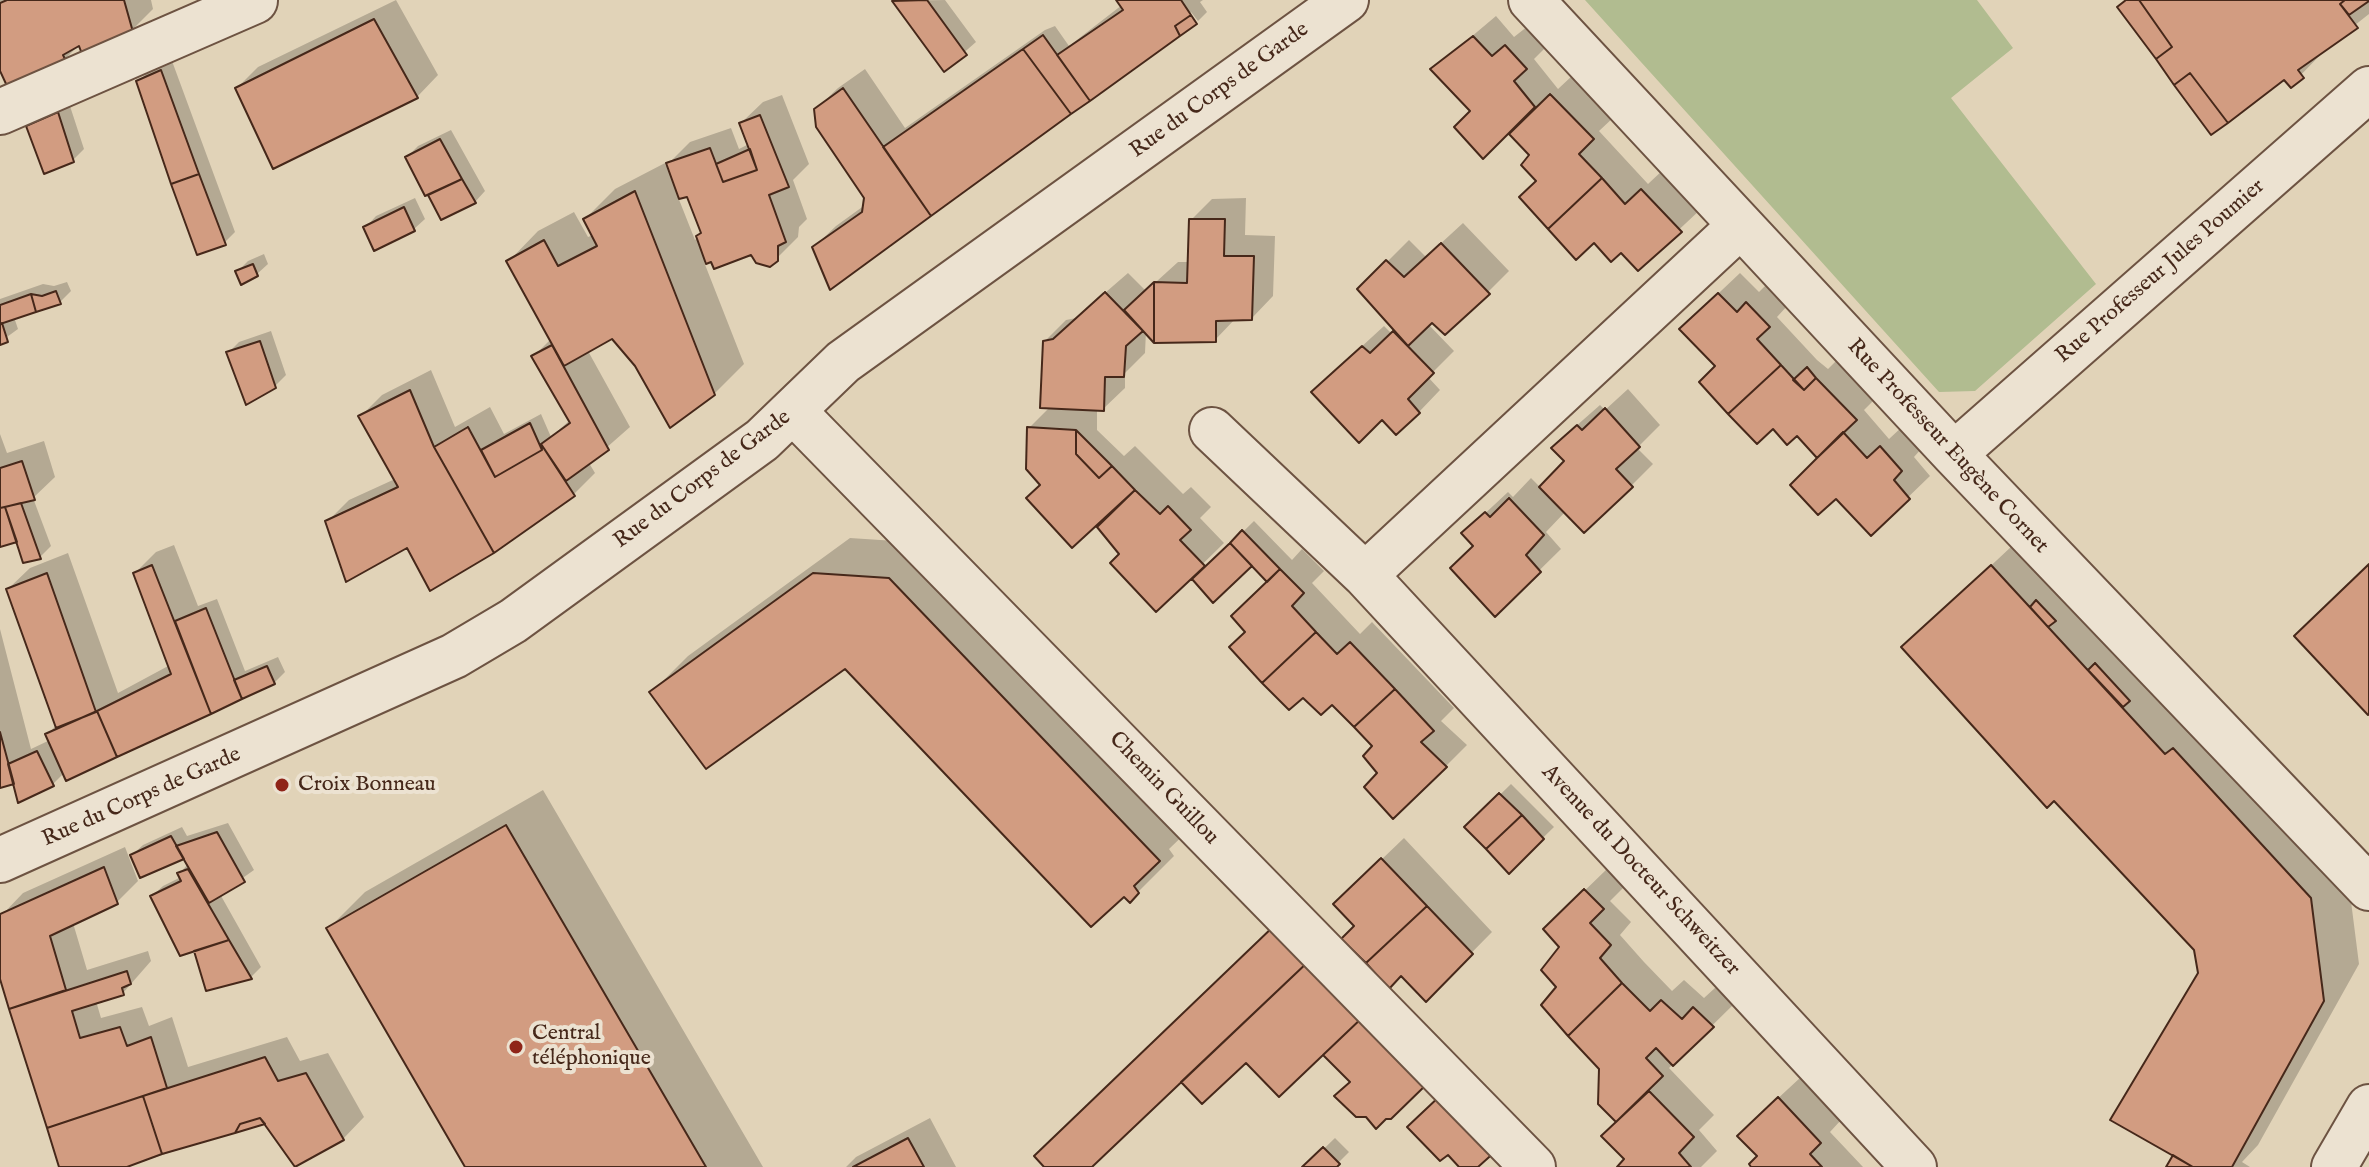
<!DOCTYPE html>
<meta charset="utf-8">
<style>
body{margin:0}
canvas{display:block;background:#e1d3b8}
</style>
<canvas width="2369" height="1167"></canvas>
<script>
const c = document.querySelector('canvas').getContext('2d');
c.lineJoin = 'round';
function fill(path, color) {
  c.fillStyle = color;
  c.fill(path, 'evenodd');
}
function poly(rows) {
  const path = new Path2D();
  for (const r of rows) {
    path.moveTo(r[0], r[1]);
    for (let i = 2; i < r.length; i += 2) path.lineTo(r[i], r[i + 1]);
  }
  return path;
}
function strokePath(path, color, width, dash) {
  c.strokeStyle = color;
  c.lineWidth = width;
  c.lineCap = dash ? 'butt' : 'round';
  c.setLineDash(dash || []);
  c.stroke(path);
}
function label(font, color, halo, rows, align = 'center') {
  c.font = font + ' "IM FELL English",serif';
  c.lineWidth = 8;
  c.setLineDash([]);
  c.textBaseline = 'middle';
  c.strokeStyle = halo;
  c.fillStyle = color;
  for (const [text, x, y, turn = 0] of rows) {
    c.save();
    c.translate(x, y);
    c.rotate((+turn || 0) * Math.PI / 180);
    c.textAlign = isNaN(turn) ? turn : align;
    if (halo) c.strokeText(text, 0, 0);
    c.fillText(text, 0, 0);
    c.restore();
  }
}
const green = poly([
 [1585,0,1977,0,2013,48,1951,98,2096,284,1975,391,1939,392]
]);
const shadow = poly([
 [0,0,151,0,153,9,132,30,81,43,65,59,0,66],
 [396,0,438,75,417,97,237,88,258,67],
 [945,0,976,42,944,70,895,1],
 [1119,0,1203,0,1200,2,1207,12,1198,21,1191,12,814,247,836,226,865,205,867,198,816,109,838,88,865,69,905,128,1045,30,1055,26,1069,46,1122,5],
 [2127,0,2369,0,2369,14,2331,44,2291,85,2285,78],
 [1496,16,1514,37,1528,26,1547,46,1534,59,1558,89,1573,75,1614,117,1599,131,1648,184,1664,169,1701,209,1638,268,1539,180,1532,155,1509,131,1473,111,1433,69],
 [172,61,235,232,224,243,138,82,149,71],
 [782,95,809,164,793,180,807,219,799,227,798,237,776,259,752,253,704,262,744,364,714,394,636,364,613,337,588,351,630,427,589,463,595,473,574,494,408,545,327,522,349,500,395,479,361,416,382,395,431,370,455,427,490,407,504,434,541,414,551,437,570,420,533,357,551,339,509,261,538,231,574,212,588,237,593,235,585,219,615,189,665,163,666,166,690,142,731,128,739,149,749,144,741,123,763,102],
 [688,195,703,232,695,240,678,197],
 [69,103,84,149,73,160,28,126,39,115],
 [451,130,485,191,475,202,441,218,407,157,418,146],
 [415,198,425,219,414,229,366,227,376,216],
 [1246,198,1245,235,1275,236,1273,296,1252,318,1236,318,1215,340,1146,331,1145,353,1125,373,1125,388,1103,409,1097,409,1097,430,1124,456,1135,446,1183,494,1191,487,1211,507,1200,518,1224,543,1157,609,1122,554,1097,525,1042,484,1029,428,1051,406,1045,341,1066,320,1076,318,1128,273,1146,291,1178,262,1189,262,1191,220,1212,199],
 [1463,223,1509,271,1488,292,1428,324,1454,351,1428,377,1440,390,1419,412,1335,371,1384,326,1392,334,1396,330,1360,289,1409,240,1426,257],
 [264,254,268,264,257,274,237,272,248,261],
 [1740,273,1759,292,1769,282,1789,304,1777,317,1817,360,1828,369,1839,358,1876,398,1864,410,1889,439,1903,426,1922,448,1914,457,1930,476,1871,533,1820,458,1798,433,1717,366,1703,308],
 [67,282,71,291,60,302,14,317,18,329,0,342,0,299,43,284,54,286],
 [271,331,286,375,275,386,228,353,239,342],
 [1628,389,1660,425,1637,448,1653,464,1631,486,1566,511,1546,532,1561,549,1495,614,1476,546,1464,533,1508,492,1513,497,1531,478,1541,488,1567,461,1575,427,1600,405,1605,410],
 [0,434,7,453,44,441,55,477,33,498,51,546,40,557,18,540,0,545],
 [1254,521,1292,560,1302,549,1324,571,1312,583,1360,634,1372,622,1454,708,1441,721,1467,745,1446,766,1380,773,1375,746,1332,703,1247,632,1269,581,1252,563,1195,579],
 [2028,531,2346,862,2359,964,2258,1145,2242,1162,2250,1167,2168,1167,2175,1155,2200,973,2196,949,2054,798,1904,647],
 [850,538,926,543,1195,824,1169,849,1174,856,1130,900,845,667,652,692,688,656],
 [174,545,198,606,217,599,245,671,278,657,285,672,274,683,67,778,64,773,53,784,15,782,0,786,0,629,31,749,50,740,47,735,57,724,8,589,30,568,68,553,118,693,170,665,135,573,156,552],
 [1511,784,1554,827,1509,871,1467,827],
 [543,790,763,1167,467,1167,329,928,365,892],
 [228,823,254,870,220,894,261,967,251,977,196,948,152,896,163,886,181,877,179,874,188,864,185,857,132,855,143,845,182,827,187,836],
 [1404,838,1492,932,1426,999,1357,926,1357,883],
 [125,847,138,881,117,902,73,923,87,970,148,951,151,961,123,993,96,1001,101,1018,142,1007,149,1026,172,1017,188,1067,287,1037,300,1061,328,1053,364,1117,343,1139,265,1121,126,1167,61,1167,0,971,0,917,23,893],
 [1607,869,1624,887,1610,901,1631,922,1620,935,1644,962,1672,991,1684,980,1704,998,1716,987,1734,1004,1669,1068,1714,1115,1699,1130,1717,1151,1701,1167,1620,1167,1627,1159,1619,1121,1600,1103,1601,1069,1559,987,1562,947,1545,929],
 [1801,1077,1841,1120,1830,1132,1863,1167,1754,1167,1760,1156,1761,1114],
 [930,1118,956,1167,846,1167,856,1157],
 [1335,1138,1349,1152,1334,1167,1305,1167]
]);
const building = poly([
 [7,0,124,0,133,32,82,54,79,46,63,55,66,61,7,86,0,71,0,3,7,0],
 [927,0,967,55,944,72,892,1,927,0],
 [1116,0,1181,0,1191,15,1175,26,1180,36,1090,101,1057,55,1123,10,1116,0],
 [2126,0,2139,0,2172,47,2156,59,2117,7,2126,0],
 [2139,0,2345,0,2340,4,2358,28,2298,70,2304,78,2291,88,2284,80,2228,123,2190,73,2174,85,2156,59,2172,47,2139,0],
 [2345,0,2369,0,2369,1,2349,15,2340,4,2345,0],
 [1191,15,1197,24,1180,36,1175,26,1191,15],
 [374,19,418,98,273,169,235,88,374,19],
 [1043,35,1090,101,1071,114,1023,49,1043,35],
 [1473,36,1492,56,1505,45,1527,69,1514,81,1535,107,1483,159,1454,127,1470,111,1430,69,1473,36],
 [1023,49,1071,114,931,216,883,147,1023,49],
 [161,70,199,174,171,184,136,81,161,70],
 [2190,73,2228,123,2211,135,2174,85,2190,73],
 [843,88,931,216,830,290,812,247,862,212,864,198,816,127,814,109,843,88],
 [1550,94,1594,139,1579,154,1602,178,1548,229,1519,197,1536,181,1521,165,1529,155,1509,134,1550,94],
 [58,112,74,162,44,174,26,126,58,112],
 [760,115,789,187,769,195,786,242,778,246,778,261,770,267,756,263,751,255,714,269,711,262,706,264,696,236,701,233,687,197,679,199,666,163,710,148,723,182,757,170,739,123,760,115],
 [440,139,462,179,425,196,405,157,440,139],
 [750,149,757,170,723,182,716,164,750,149],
 [199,174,226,245,197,255,171,184,199,174],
 [1602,178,1625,204,1641,189,1682,232,1638,271,1621,253,1611,262,1594,243,1576,260,1548,229,1602,178],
 [462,179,476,203,441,220,428,195,462,179],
 [635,191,715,395,670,428,635,366,612,339,564,366,506,261,544,240,558,266,597,246,583,219,635,191],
 [404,207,415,231,374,251,363,227,404,207],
 [1189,219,1225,219,1224,256,1254,256,1252,320,1216,321,1216,342,1154,343,1154,282,1187,283,1189,219],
 [1441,243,1490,294,1445,335,1432,323,1408,346,1357,289,1386,260,1404,277,1441,243],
 [253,264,258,276,241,285,235,271,253,264],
 [1154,282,1154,343,1124,310,1154,282],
 [56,291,61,304,36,312,31,294,42,296,56,291],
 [1105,292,1143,331,1126,346,1124,377,1105,377,1104,411,1040,408,1043,341,1053,339,1105,292],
 [1718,293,1737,312,1746,302,1770,327,1757,339,1781,365,1728,414,1699,382,1715,366,1679,329,1718,293],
 [31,294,36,312,0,324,0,305,31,294],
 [2,323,8,342,0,345,0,324,2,323],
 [1393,331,1434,373,1408,399,1420,413,1396,435,1382,420,1359,443,1311,392,1362,346,1370,353,1393,331],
 [260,341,276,388,246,405,226,352,260,341],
 [552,345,609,450,566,481,541,444,570,423,531,356,552,345],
 [1781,365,1804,390,1816,378,1857,420,1817,458,1797,436,1787,445,1773,429,1757,444,1728,414,1781,365],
 [1807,367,1816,378,1804,390,1793,380,1807,367],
 [410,390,434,447,494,553,430,591,407,548,346,582,325,521,398,487,358,416,410,390],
 [1605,408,1640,447,1616,469,1633,487,1584,533,1539,487,1564,461,1551,448,1577,425,1582,430,1605,408],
 [530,423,542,450,495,477,481,450,530,423],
 [468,427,495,477,542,450,541,444,575,496,494,553,434,447,468,427],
 [1027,427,1076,430,1076,454,1099,478,1112,466,1135,490,1072,548,1026,498,1040,485,1026,469,1027,427],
 [1076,430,1112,466,1099,478,1076,454,1076,430],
 [1843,432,1867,458,1880,446,1902,471,1894,480,1910,499,1871,536,1836,499,1818,515,1790,485,1843,432],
 [22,461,35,500,0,508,0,468,22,461],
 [1135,490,1160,514,1168,506,1191,530,1180,540,1205,566,1156,612,1110,563,1119,554,1097,527,1135,490],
 [1509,498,1544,535,1526,555,1541,572,1495,617,1450,568,1473,546,1461,533,1485,512,1490,517,1509,498],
 [21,503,41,559,23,563,5,507,21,503],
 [5,507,17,542,0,547,0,508,5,507],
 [1242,530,1280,569,1267,582,1230,543,1242,530],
 [1230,543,1252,566,1213,603,1192,579,1230,543],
 [2369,564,2369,714,2368,715,2294,636,2369,564],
 [152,565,211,714,117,757,97,711,171,674,133,573,152,565],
 [1991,565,2165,754,2173,748,2311,898,2324,1001,2232,1167,2193,1167,2110,1120,2198,973,2194,950,2054,801,2047,808,1901,647,1991,565],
 [1280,569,1304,593,1292,606,1316,632,1262,683,1229,647,1245,632,1231,616,1280,569],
 [47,573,96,712,56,728,6,589,47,573],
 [813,573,889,578,1160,861,1134,886,1139,893,1130,903,1124,897,1091,927,845,669,706,769,649,692,813,573],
 [2036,600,2056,621,2048,627,2030,607,2036,600],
 [206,608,242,699,211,714,175,621,206,608],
 [1316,632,1337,654,1350,642,1395,689,1354,727,1332,705,1321,715,1303,698,1289,710,1262,683,1316,632],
 [2095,663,2130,701,2123,707,2088,670,2095,663],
 [267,666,275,684,242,699,234,680,267,666],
 [1395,689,1434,731,1421,742,1447,767,1393,819,1364,787,1377,773,1363,756,1372,746,1354,727,1395,689],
 [97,711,117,757,66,781,45,734,97,711],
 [0,732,14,784,0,788,0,732],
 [37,751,54,786,18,803,8,764,37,751],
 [1499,793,1522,815,1486,849,1464,827,1499,793],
 [1522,815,1544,839,1509,874,1486,849,1522,815],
 [506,825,706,1167,465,1167,326,928,506,825],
 [217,832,245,882,209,903,176,846,217,832],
 [171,836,184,859,140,878,130,855,171,836],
 [1381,858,1427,906,1366,963,1341,939,1354,926,1333,904,1381,858],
 [104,867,118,904,50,936,66,990,9,1009,0,979,0,914,104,867],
 [188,869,229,940,180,956,150,896,181,881,177,873,188,869],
 [1584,889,1604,909,1590,923,1611,945,1600,958,1622,983,1568,1036,1541,1005,1556,987,1541,970,1559,947,1543,929,1584,889],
 [1427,906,1473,954,1426,1002,1401,976,1389,989,1366,963,1427,906],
 [1277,923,1311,959,1092,1167,1044,1167,1034,1156,1277,923],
 [229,940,252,979,206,991,194,951,229,940],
 [1311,959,1365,1015,1279,1097,1246,1063,1202,1104,1181,1082,1311,959],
 [127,971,131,984,122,988,124,995,72,1011,80,1038,120,1027,127,1046,151,1037,167,1088,47,1128,9,1009,127,971],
 [1622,983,1650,1011,1661,1000,1682,1019,1693,1007,1714,1027,1673,1066,1656,1048,1646,1058,1663,1076,1616,1122,1598,1104,1599,1069,1568,1036,1622,983],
 [1365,1015,1429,1082,1391,1119,1386,1119,1376,1129,1366,1117,1356,1117,1334,1096,1350,1082,1323,1055,1365,1015],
 [265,1057,278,1081,306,1073,344,1140,295,1167,260,1118,240,1124,235,1133,162,1154,143,1096,265,1057],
 [1649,1091,1694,1137,1679,1153,1691,1167,1617,1167,1624,1159,1601,1136,1649,1091],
 [1442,1094,1497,1150,1478,1167,1459,1167,1448,1155,1440,1161,1407,1127,1442,1094],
 [143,1096,162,1154,127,1167,59,1167,47,1128,143,1096],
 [1778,1097,1821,1143,1810,1154,1822,1167,1751,1167,1749,1164,1757,1156,1737,1136,1778,1097],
 [260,1118,265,1124,235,1133,240,1124,260,1118],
 [908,1138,924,1167,853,1167,908,1138],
 [1323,1147,1340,1164,1337,1167,1302,1167,1323,1147],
 [2173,1155,2193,1167,2166,1167,2173,1155]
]);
const minor = poly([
 [1531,0,1954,454,2369,888],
 [0,112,255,1],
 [793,411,1533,1167],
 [1212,430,1365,575,1914,1167],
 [1954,454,2369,89],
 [1365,575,1740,226],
 [2334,1167,2369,1107]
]);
const tertiary = poly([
 [0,860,454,656,513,621,762,440,843,362,1346,0]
]);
const markers = [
 [282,785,8,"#8f2418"],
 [516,1047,8,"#8f2418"]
];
const streetNames = [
 ["Rue du Corps de Garde",1220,91,-36],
 ["Rue Professeur Jules Poumier",2161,272,-41],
 ["Rue Professeur Eugène Cornet",1947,447,47],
 ["Rue du Corps de Garde",703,480,-37],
 ["Chemin Guillou",1163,789,46],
 ["Rue du Corps de Garde",142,798,-24],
 ["Avenue du Docteur Schweitzer",1640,871,47]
];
const poiNames = [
 ["Croix Bonneau",298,785],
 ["Central",532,1034],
 ["téléphonique",532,1059]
];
fill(green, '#b1bc90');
fill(shadow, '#0003');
fill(building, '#d29c81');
strokePath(building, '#46281a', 2);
strokePath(minor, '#6d5342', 48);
strokePath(tertiary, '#6d5342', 48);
strokePath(minor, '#ece2d1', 44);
strokePath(tertiary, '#ece2d1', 44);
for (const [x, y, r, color] of markers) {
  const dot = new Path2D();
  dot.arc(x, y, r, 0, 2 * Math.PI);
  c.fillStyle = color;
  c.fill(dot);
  strokePath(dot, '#ece2d1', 3);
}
label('22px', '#46281a', '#ece2d1', streetNames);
label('22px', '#46281a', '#ece2d1', poiNames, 'left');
</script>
